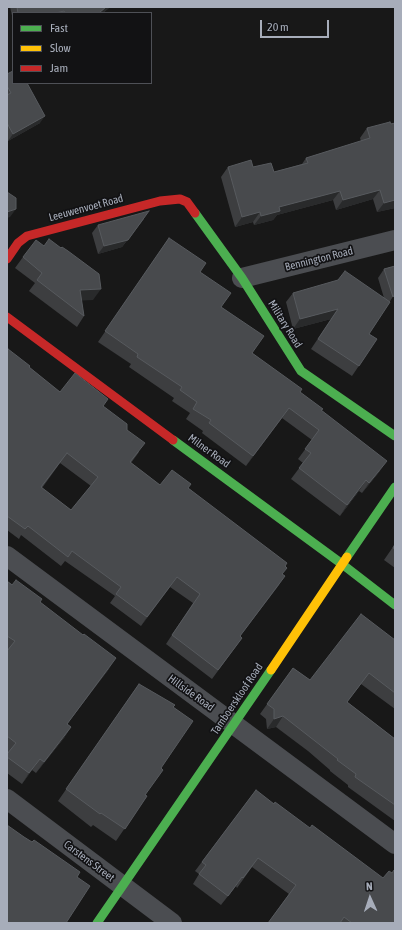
<!DOCTYPE html>
<style>
body{margin:0}
#map{position:relative;width:402px;height:930px;overflow:hidden;background:#181818;font-family:"Asap Condensed",sans-serif}
canvas{display:block}
.frame{position:absolute;inset:0;border:8px solid #a7adba;pointer-events:none}
.legend{position:absolute;left:12px;top:12px;width:140px;height:72px;box-sizing:border-box;background:#121214;border:1px solid #4e5056;margin:0;padding:5px 7px;list-style:none;font-size:12px;color:#a7adba}
.legend li{display:flex;align-items:center;gap:8px;height:20px}
.legend b{width:20px;border:1px solid #4e5056}
.north{position:absolute;left:350px;top:878px;width:40px;height:40px;-webkit-text-stroke:3px #121214;paint-order:stroke;rotate:357deg;font-size:11px;font-weight:700;line-height:16px;text-align:center;color:#a7adba}
.north::after{content:'';display:block;margin:auto;width:14px;height:18px;background:#a7adba;clip-path:polygon(50% 0,100% 100%,50% 72%,0 100%)}
.scale{position:absolute;left:260px;top:20px;width:69px;height:18px;box-sizing:border-box;border:2px solid #a7adba;border-top:0;padding-left:5px;font-size:12px;line-height:14px;white-space:nowrap;color:#a7adba;-webkit-text-stroke:3px #121214;paint-order:stroke}
</style>
<div id="map">
<canvas width="402" height="930"></canvas>
<div class="frame"></div>
<ul class="legend">
<li><b style="height:5px;background:#4caf50"></b>Fast</li>
<li><b style="height:5px;background:#ffc107"></b>Slow</li>
<li><b style="height:5px;background:#c62828"></b>Jam</li>
</ul>
<div class="north">N</div>
<div class="scale">20 m</div>
</div>
<script>
const c = document.querySelector('canvas').getContext('2d');
c.lineJoin = 'round';
function poly(rows) {
  const path = new Path2D();
  for (const r of rows) {
    path.moveTo(r[0], r[1]);
    for (let i = 2; i < r.length; i += 2) path.lineTo(r[i], r[i + 1]);
  }
  return path;
}
function strokePath(path, color, width, dash) {
  c.strokeStyle = color;
  c.lineWidth = width;
  c.lineCap = dash ? 'butt' : 'round';
  c.setLineDash(dash || []);
  c.stroke(path);
}
function fill(path, color) {
  c.fillStyle = color;
  c.fill(path, 'evenodd');
}
function label(font, color, halo, rows, align = 'center') {
  c.font = font + ' "Asap Condensed",sans-serif';
  c.lineWidth = 3.5;
  c.setLineDash([]);
  c.textBaseline = 'middle';
  c.strokeStyle = halo;
  c.fillStyle = color;
  for (const [text, x, y, turn = 0] of rows) {
    c.save();
    c.translate(x, y);
    c.rotate((+turn || 0) * Math.PI / 180);
    c.textAlign = isNaN(turn) ? turn : align;
    if (halo) c.strokeText(text, 0, 0);
    c.fillText(text, 0, 0);
    c.restore();
  }
}
const street = poly([
 [242,278,395,240],
 [7,556,395,844],
 [7,799,172,923]
]);
const fast = poly([
 [195,213,242,278,301,371,395,436],
 [173,440,342,564,395,605],
 [347,557,395,487],
 [97,923,271,670]
]);
const slow = poly([
 [271,670,347,557]
]);
const jam = poly([
 [7,259,18,243,27,236,160,201,180,199,187,202,195,213],
 [7,317,173,440]
]);
const wall = poly([
 [10,7,110,7,103,13,13,13,13,20],
 [7,74,40,123,8,141,7,140],
 [395,123,395,208,377,212,373,199,336,210,333,200,277,215,273,220,254,225,253,222,235,227,221,177,228,167,253,167,274,172,302,164,306,158,361,141,360,138,367,128],
 [144,219,122,247,98,254,92,233,98,225],
 [169,238,200,272,221,307,252,353,321,410,380,471,362,493,359,491,340,516,291,479,303,463,298,459,312,440,282,418,246,466,202,433,203,431,186,419,190,413,172,401,174,398,129,367,131,364,98,342],
 [44,246,93,300,81,300,84,316,77,327,29,291,35,283,15,268,23,257],
 [395,266,395,297,394,295,369,334,377,339,352,376,311,349,331,319,293,329,286,302,293,293,384,298,378,278,384,269],
 [7,351,29,368,60,392,103,406,127,430,139,452,131,463,160,485,188,488,285,566,279,585,240,636,242,638,212,679,166,644,193,603,170,587,141,626,110,603,115,596,65,561,61,566,21,535,19,539,7,530],
 [60,463,91,486,71,510,42,488],
 [395,544,395,568,384,560],
 [7,581,40,602,109,669,67,724,71,727,64,738,36,773,32,770,22,784,7,773,7,754,8,753,7,752],
 [395,640,395,709,361,684,347,702,395,739,395,821,348,787,348,785,330,771,330,770,308,751,276,727,267,729,266,719,260,714,293,668,310,680],
 [139,684,173,707,161,768,145,795,147,796,116,841,93,825,91,827,58,801],
 [256,790,395,923,268,923,289,894,252,867,237,888,236,886,221,905,193,884,199,874,195,871]
]);
const shadedWall = poly([
 [106,7,110,7,103,13,99,13],
 [45,116,40,123,8,141,13,134],
 [380,190,373,199,336,210,343,200],
 [340,191,333,200,277,215,273,220,254,225,261,216,279,207],
 [395,200,395,208,377,212,384,203],
 [16,209,10,217,7,218,7,212],
 [149,211,122,247,98,254,104,246],
 [260,212,253,222,235,227,242,217],
 [101,289,93,300,72,301,80,290],
 [338,309,331,319,293,329,300,319],
 [289,408,282,418,246,466,253,456],
 [387,461,380,471,362,493,369,483],
 [366,480,359,491,340,516,347,505],
 [285,576,279,585,233,645,240,636],
 [177,577,170,587,141,626,147,617],
 [116,658,109,669,59,734,67,724],
 [283,716,276,727,267,729,274,719],
 [71,727,64,738,36,773,44,762],
 [40,759,32,770,22,784,29,773],
 [242,877,236,886,221,905,228,896]
]);
const building = poly([
 [17,7,106,7,99,13,65,13,64,11,56,13,18,13,17,7],
 [13,71,13,83,27,83,45,116,13,134,7,123,7,95,11,93,7,86,7,74,13,71],
 [390,122,391,124,395,123,395,200,384,203,380,190,343,200,340,191,279,207,280,211,261,216,260,212,242,217,228,167,251,160,253,167,271,163,274,172,308,163,306,158,370,138,367,128,390,122],
 [7,192,16,198,16,209,7,212,7,192],
 [149,211,128,240,104,246,98,225,149,211],
 [169,238,206,263,200,272,231,293,221,307,264,336,252,353,302,389,300,392,323,409,321,410,387,461,369,483,366,480,347,505,299,468,311,453,305,449,319,430,289,408,253,456,209,423,211,420,193,409,197,402,180,390,182,387,137,357,138,354,105,331,169,238],
 [49,239,61,248,62,247,68,251,99,274,101,289,80,290,84,316,37,280,42,273,23,257,36,240,44,246,49,239],
 [395,266,395,294,393,297,384,269,395,266],
 [345,271,390,302,369,334,377,339,359,366,318,339,338,309,300,319,293,293,338,280,345,271],
 [8,349,30,366,29,367,60,392,75,373,108,399,103,406,127,424,127,430,145,443,130,462,160,485,172,470,191,484,188,488,287,563,285,566,287,568,282,574,285,576,240,636,242,638,218,670,172,635,200,594,177,577,147,617,116,594,121,587,72,551,68,557,28,526,25,529,7,516,7,351,8,349],
 [67,453,98,477,71,510,41,487,67,453],
 [395,544,395,549,393,548,395,544],
 [16,580,42,599,40,602,83,635,84,634,116,658,67,724,71,727,44,762,40,759,29,773,7,757,7,754,16,743,7,736,7,651,15,641,7,636,7,581,12,585,16,580],
 [361,614,395,640,395,693,369,673,347,702,395,739,395,805,355,777,356,774,337,760,338,759,315,741,283,716,274,719,274,709,267,704,293,668,310,680,361,614],
 [139,684,175,705,173,707,193,721,161,768,163,770,145,795,147,796,125,829,101,813,100,814,66,789,139,684],
 [256,790,274,804,275,802,310,828,312,825,383,878,389,871,392,873,394,870,395,871,395,923,352,923,344,917,340,923,268,923,296,885,258,858,243,878,242,877,228,896,199,874,206,865,202,862,256,790],
 [7,825,24,837,32,842,34,840,80,872,77,877,90,886,66,923,7,923,7,825]
]);
const streetNames = [
 ["Leeuwenvoet Road",86,208,-15],
 ["Bennington Road",319,259,-14],
 ["Military Road",285,324,58],
 ["Milner Road",209,451,36],
 ["Hillside Road",191,693,36],
 ["Tamboerskloof Road",237,699,-56],
 ["Carstens Street",89,861,37]
];
strokePath(street, '#4b4d51', 20);
strokePath(fast, '#4caf50', 9);
strokePath(slow, '#ffc107', 9);
strokePath(jam, '#c62828', 9);
fill(wall, '#3d3e40');
fill(shadedWall, '#292a2b');
fill(building, '#484a4d');
strokePath(building, '#575a5e', 1);
label('11px', '#a7adba', '#121214', streetNames);
</script>
